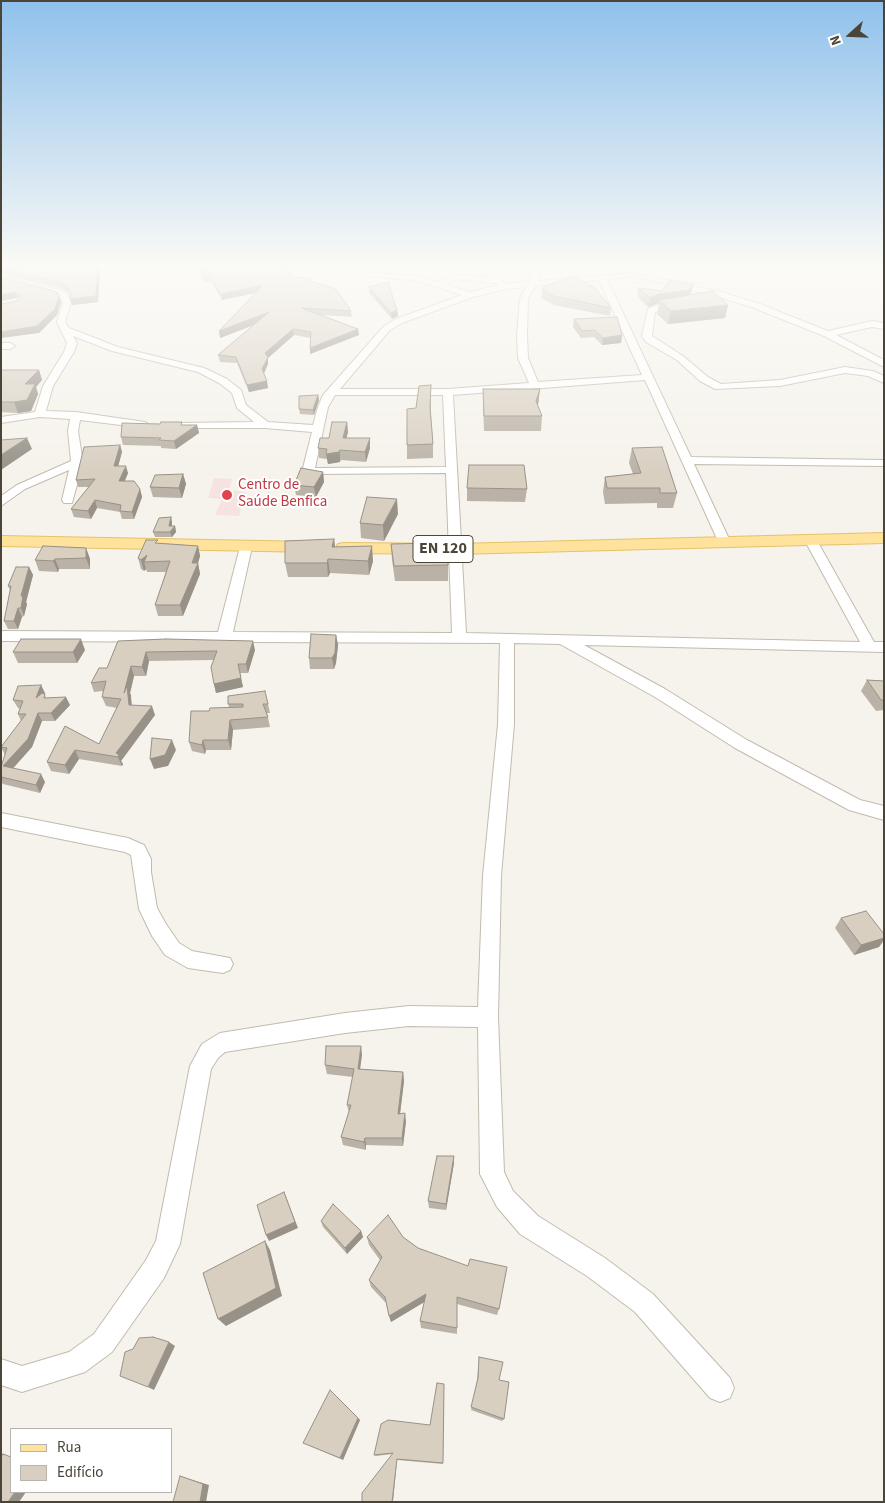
<!DOCTYPE html>
<meta charset="utf-8">
<style>
body{margin:0}
#map{position:relative;width:885px;height:1503px;overflow:hidden;background:#f6f3ec;font-family:"Source Sans 3",sans-serif}
canvas{display:block}
.frame{position:absolute;inset:0;border:2px solid #4b4439;pointer-events:none}
.legend{position:absolute;left:10px;top:1428px;width:162px;height:65px;box-sizing:border-box;background:#fff;border:1px solid #b7b4b0;margin:0;padding:6px 9px;list-style:none;font-size:15px;color:#4b4439}
.legend li{display:flex;align-items:center;gap:10px;height:25px}
.legend b{width:25px;border:1px solid #b7b4b0}
.north{position:absolute;left:825px;top:10px;width:50px;height:50px;-webkit-text-stroke:4px #fff;paint-order:stroke;rotate:250deg;font-size:14px;font-weight:700;line-height:20px;text-align:center;color:#4b4439}
.north::after{content:'';display:block;margin:auto;width:18px;height:22px;background:#4b4439;clip-path:polygon(50% 0,100% 100%,50% 72%,0 100%)}
</style>
<div id="map">
<canvas width="885" height="1503"></canvas>
<div class="frame"></div>
<ul class="legend">
<li><b style="height:6px;background:#ffe39c"></b>Rua</li>
<li><b style="height:14px;background:#d8cfc1"></b>Edifício</li>
</ul>
<div class="north">N</div>
</div>
<script>
const c = document.querySelector('canvas').getContext('2d');
c.lineJoin = 'round';
function fill(path, color) {
  c.fillStyle = color;
  c.fill(path, 'evenodd');
}
function poly(rows) {
  const path = new Path2D();
  for (const r of rows) {
    path.moveTo(r[0], r[1]);
    for (let i = 2; i < r.length; i += 2) path.lineTo(r[i], r[i + 1]);
  }
  return path;
}
function strokePath(path, color, width, dash) {
  c.strokeStyle = color;
  c.lineWidth = width;
  c.lineCap = dash ? 'butt' : 'round';
  c.setLineDash(dash || []);
  c.stroke(path);
}
function label(font, color, halo, rows, align = 'center') {
  c.font = font + ' "Source Sans 3",sans-serif';
  c.lineWidth = 4;
  c.setLineDash([]);
  c.textBaseline = 'middle';
  c.strokeStyle = halo;
  c.fillStyle = color;
  for (const [text, x, y, turn = 0] of rows) {
    c.save();
    c.translate(x, y);
    c.rotate((+turn || 0) * Math.PI / 180);
    c.textAlign = isNaN(turn) ? turn : align;
    if (halo) c.strokeText(text, 0, 0);
    c.fillText(text, 0, 0);
    c.restore();
  }
}
const medical = poly([
 [214,478,232,479,229,490,246,492,239,516,215,515,222,499,208,498]
]);
const minor = poly([
 [320,265,334,265,373,273,416,276,438,282,454,274,490,278,477,265,485,265,506,284,529,281,536,265,544,265,538,281,633,273,725,293,760,304,828,331,872,321,884,323,884,329,872,327,836,335,884,360,884,367,824,336,754,308,719,297,646,279,633,277,607,279,691,457,884,460,884,466,694,464,730,541,724,545,718,541,645,380,453,395,466,633,860,642,804,539,810,535,816,539,874,642,884,642,884,652,584,645,665,689,747,740,860,800,884,806,884,820,849,810,735,748,655,697,560,644,514,643,514,724,501,876,498,1017,504,1172,513,1191,538,1216,605,1258,653,1294,730,1378,734,1388,730,1398,720,1402,710,1398,635,1312,587,1276,520,1234,497,1207,480,1174,478,1027,409,1026,345,1033,225,1052,218,1058,211,1069,180,1244,164,1278,112,1352,85,1372,22,1392,1,1385,1,1359,22,1366,69,1352,94,1334,146,1260,156,1241,190,1066,202,1044,220,1033,345,1013,409,1006,478,1007,483,876,498,724,500,643,1,641,1,631,218,632,240,547,246,543,252,547,233,632,452,633,446,473,311,474,307,473,303,468,312,432,265,428,173,428,172,426,173,424,177,423,254,422,237,408,232,393,219,383,198,372,112,351,73,336,77,343,74,352,53,386,46,411,76,412,145,422,150,425,145,428,80,420,78,431,83,463,72,503,64,503,62,500,69,470,25,489,1,506,1,496,17,485,71,461,68,431,70,419,40,417,1,423,1,417,35,412,43,386,64,352,67,343,57,322,63,302,61,298,54,294,1,282,1,277,60,290,68,295,71,302,65,322,69,328,118,347,204,368,227,379,241,390,246,405,268,422,313,425,318,407,323,395,384,326,396,319,462,295,415,280,373,277,320,265],
 [456,279,496,283,499,285,470,292,446,285,456,279],
 [599,280,642,375,538,382,528,358,527,335,528,299,535,286,599,280],
 [526,287,520,299,517,335,518,358,529,383,448,389,340,389,390,330,402,323,473,297,506,289,526,287],
 [335,395,443,395,446,467,315,468,328,407,335,395],
 [680,302,684,305,683,307,655,312,652,336,683,356,708,377,721,384,780,380,845,367,873,371,884,376,884,383,868,376,845,373,780,386,715,389,700,381,677,360,646,342,642,336,648,309,657,305,680,302],
 [1,343,10,343,15,346,10,349,1,349,1,343],
 [1,813,128,838,144,845,151,859,151,872,157,908,166,924,179,943,192,951,230,958,233,964,230,970,223,973,188,968,165,955,152,936,139,909,131,855,125,852,1,827,1,813]
]);
const major = poly([
 [884,533,884,543,456,554,344,553,338,552,336,548,338,544,344,543,456,544,884,533],
 [1,536,314,542,320,543,322,547,320,551,314,552,1,546,1,536]
]);
const wall = poly([
 [98,265,100,271,98,302,72,305,70,294,61,288,3,275,1,271,1,269],
 [196,265,285,265,291,276,312,281,351,311,352,317,322,315,358,329,359,335,310,354,310,338,294,335,268,358,268,364,264,374,268,388,249,392,237,363,220,362,218,355,255,324,220,338,256,293,222,300,211,282,205,283],
 [1,278,61,302,57,315,39,333,17,301,18,299],
 [693,284,691,293,689,295,728,305,725,318,668,324,657,314,659,303,648,307,637,296,638,288,662,291],
 [369,287,397,310,398,316,392,319,369,293],
 [543,287,611,308,610,316,554,305,541,298,542,289,543,289],
 [574,319,622,335,621,343,602,345,594,337,581,338,573,327],
 [1,370,39,370,42,380,36,387,38,394,31,411,18,413,1,412],
 [483,389,540,389,538,406,542,416,541,431,484,431,483,404],
 [318,395,319,400,314,415,300,414,299,409],
 [431,398,431,414,433,444,433,458,407,459,407,445,416,408],
 [347,422,348,432,346,438,370,438,370,448,366,462,341,460,340,462,328,464,327,459,319,458,318,448],
 [183,425,197,425,199,433,176,449,161,448,161,446,123,445,121,437],
 [120,445,122,452,118,466,128,473,125,481,140,489,142,497,134,519,122,519,120,512,97,508,91,519,74,517,71,509,89,487,78,487,76,480],
 [632,448,677,493,673,508,657,508,657,503,605,504,603,492,605,477,633,474,629,463],
 [323,472,324,482,316,497,296,495,294,485],
 [183,474,186,484,182,498,153,497,150,487],
 [467,488,527,489,525,502,467,501],
 [398,514,384,541,361,538,360,523],
 [171,517,172,523,172,526,175,526,176,532,172,537,155,537,153,532],
 [334,539,335,547,373,561,369,575,330,573,328,577,288,577,285,563],
 [158,543,198,546,200,556,198,563,200,574,183,616,158,616,155,605,166,572,147,572,146,569,144,571,141,569,138,558],
 [391,544,448,565,448,581,395,581,392,560],
 [86,548,90,559,90,569,59,569,58,572,39,571,35,560],
 [29,567,33,575,26,602,27,604,24,616,22,617,18,629,8,629,4,621,10,590,8,586],
 [336,635,338,645,336,663,334,669,310,669,309,658],
 [118,641,255,650,248,673,240,673,243,687,216,693,214,684,214,660,149,661,146,676,134,676,130,693,132,705,155,715,121,761,123,764,122,766,79,759,69,774,51,771,47,762,65,726,99,744,117,708,106,706,102,697,103,691,94,692,91,683,107,668],
 [85,650,77,663,18,663,13,652],
 [867,680,884,681,884,710,876,711,861,691],
 [41,685,46,698,70,705,55,721,42,721,32,747,13,768,45,782,40,793,3,784,1,781,1,767,5,755,1,747,21,721,18,714,20,709,18,708,13,700],
 [228,704,268,704,270,713,267,713,270,727,233,730,231,750,206,750,205,754,192,751,189,742,209,711,229,707],
 [841,918,884,934,884,940,879,947,854,955,835,928],
 [362,1054,360,1069,403,1072,404,1081,400,1114,406,1121,403,1146,366,1145,366,1150,343,1145,341,1137,349,1113,347,1105,353,1077,327,1074,325,1065],
 [454,1156,454,1163,446,1210,429,1208,428,1201],
 [321,1221,361,1231,363,1237,347,1254,323,1227],
 [367,1237,403,1237,499,1309,497,1315,457,1304,457,1334,421,1328,420,1321,424,1302,391,1322,386,1303,371,1287,369,1280,380,1260,369,1245],
 [479,1357,504,1419,502,1421,471,1410,477,1381],
 [444,1384,443,1464,397,1460,392,1454,376,1456,374,1455,430,1425],
 [358,1418,360,1420,343,1460,303,1443]
]);
const shadedWall = poly([
 [1,265,19,265,1,268],
 [98,265,100,271,98,302,72,305,70,299],
 [693,284,691,293,687,299,659,300,659,303,648,307,650,298,658,294],
 [263,285,264,291,222,300,221,294],
 [15,292,17,298,1,301,1,295],
 [59,296,61,302,57,315,39,333,1,338,1,332],
 [728,305,725,318,668,324,671,311],
 [397,310,398,316,392,319,391,313],
 [269,312,270,319,220,338,219,331],
 [293,329,294,335,268,358,268,364,263,375,262,369,265,353],
 [358,329,359,335,310,354,310,348],
 [622,335,621,343,602,345,603,338],
 [39,370,42,380,36,387,38,394,31,411,18,413,14,402,25,384],
 [267,381,268,388,249,392,247,385],
 [540,389,538,404,534,416,536,401],
 [318,395,319,400,314,415,313,410],
 [347,422,348,432,344,448,343,438],
 [197,425,199,433,176,449,174,441],
 [27,438,32,449,1,470,1,455],
 [370,438,370,448,366,462,365,452],
 [120,445,122,452,116,474,114,466],
 [340,450,340,462,328,464,326,454],
 [126,466,128,473,121,489,119,481],
 [323,472,324,482,316,497,314,487],
 [183,474,186,484,182,498,179,488],
 [140,489,142,497,134,519,132,512],
 [397,499,398,514,384,541,383,525],
 [95,500,97,508,91,519,88,511],
 [171,517,172,523,171,531,169,526],
 [175,526,176,532,172,537,170,532],
 [334,539,336,554,332,547],
 [198,546,200,556,198,563,200,574,183,616,180,605],
 [372,546,373,561,369,575,368,561],
 [86,548,90,559,90,569,86,558],
 [147,555,144,562,146,569,144,571,141,560],
 [55,559,59,569,58,572,53,561],
 [328,559,330,573,328,577,327,563],
 [29,567,33,575,26,602,27,604,24,616,21,608,21,596],
 [18,608,22,617,18,629,14,621],
 [336,635,338,645,336,663,334,669,332,658],
 [81,639,85,650,77,663,73,652],
 [253,641,255,650,248,673,246,664],
 [146,652,149,661,146,676,142,667],
 [238,664,243,687,216,693,214,684],
 [131,666,134,676,130,693,131,695,132,714,124,693],
 [41,685,45,693,40,706,36,698],
 [66,697,70,705,55,721,51,713],
 [152,706,155,715,121,761,123,764,122,766,116,753],
 [38,713,42,721,32,747,8,774,3,766],
 [230,720,233,730,231,750,228,740],
 [172,740,176,750,168,766,154,769,150,759],
 [203,740,206,750,205,754,202,745],
 [75,750,79,759,69,774,65,765],
 [41,774,45,782,40,793,36,785],
 [884,938,884,940,879,947,854,955,861,945],
 [361,1046,362,1054,359,1077,358,1069],
 [403,1072,404,1081,399,1122,398,1114],
 [405,1113,406,1121,403,1146,402,1138],
 [365,1138,366,1145,366,1150,364,1142],
 [454,1156,454,1163,446,1210,446,1204],
 [284,1192,298,1228,269,1241,266,1235],
 [361,1231,363,1237,347,1254,345,1248],
 [265,1241,270,1250,282,1296,226,1326,218,1319],
 [426,1294,426,1301,391,1322,389,1316],
 [169,1342,175,1346,154,1390,148,1387],
 [358,1418,360,1420,343,1460,340,1458],
 [397,1459,397,1460,393,1502,392,1502],
 [180,1476,209,1485,206,1502,200,1502],
 [15,1492,26,1492,19,1502,8,1502]
]);
const building = poly([
 [22,265,98,265,96,296,70,299,71,295,68,288,59,282,1,270,22,265],
 [198,265,285,265,290,270,289,276,311,279,310,281,317,283,336,289,351,311,301,308,358,329,310,348,311,332,293,329,265,353,268,357,262,369,267,381,247,385,236,357,218,355,269,312,219,331,263,285,221,294,210,276,204,277,198,265],
 [574,276,595,288,611,308,554,296,542,289,545,288,543,287,574,276],
 [1,278,51,290,58,293,59,296,55,309,37,326,1,332,1,304,17,301,20,296,15,292,1,295,1,278],
 [670,280,693,284,689,290,658,294,650,298,638,288,662,291,670,280],
 [388,282,397,310,391,313,369,287,388,282],
 [713,291,728,305,671,311,659,300,713,291],
 [617,317,622,335,603,338,595,330,582,331,574,319,617,317],
 [1,370,39,370,25,384,35,384,27,400,14,402,1,402,1,370],
 [431,385,430,407,433,444,407,445,407,409,416,408,419,386,431,385],
 [483,389,540,389,536,401,542,416,484,416,483,389],
 [318,395,313,410,299,409,299,396,318,395],
 [161,422,182,422,181,425,197,425,174,441,159,440,161,438,121,437,122,423,160,424,161,422],
 [332,422,347,422,343,438,370,438,365,452,340,450,339,452,326,454,327,449,318,448,320,438,329,438,332,422],
 [27,438,1,455,1,440,27,438],
 [120,445,114,466,126,466,119,481,134,481,140,489,132,512,120,511,121,505,95,500,88,511,71,509,95,479,76,480,84,447,120,445],
 [662,447,677,493,660,493,660,488,607,488,605,477,641,473,632,448,662,447],
 [469,465,524,465,527,489,467,488,469,465],
 [301,468,323,472,314,487,294,485,301,468],
 [183,474,179,488,150,487,155,475,183,474],
 [367,497,397,499,383,525,360,523,367,497],
 [171,517,169,526,175,526,170,532,153,532,159,518,171,517],
 [334,539,332,547,372,546,368,561,328,559,327,563,285,563,285,541,334,539],
 [146,540,158,540,155,543,198,546,192,563,198,563,180,605,155,605,170,561,144,562,147,555,141,560,138,558,146,540],
 [435,540,447,540,448,565,394,566,391,544,435,543,435,540],
 [43,546,86,548,86,558,55,559,53,561,35,560,43,546],
 [16,567,29,567,21,596,23,596,21,608,18,608,14,621,4,621,11,586,8,586,16,567],
 [311,634,336,635,335,653,332,658,309,658,311,634],
 [21,639,81,639,73,652,13,652,21,639],
 [166,639,253,641,246,664,238,664,241,678,214,684,211,667,217,651,146,652,142,667,131,666,124,693,127,686,129,705,152,706,116,753,119,755,118,757,75,750,65,765,47,762,65,726,99,744,121,699,102,697,106,681,91,683,99,668,107,668,118,641,166,639],
 [867,680,884,681,884,700,881,700,867,680],
 [41,685,36,698,42,693,45,694,44,698,66,697,51,713,38,713,28,739,3,766,41,774,36,785,1,777,1,767,7,748,1,747,26,714,18,714,23,701,13,700,18,686,41,685],
 [265,691,268,704,263,704,268,717,230,720,228,740,203,740,202,745,189,742,191,711,209,711,210,708,243,707,243,704,228,704,228,696,265,691],
 [152,738,172,740,165,755,150,759,152,738],
 [866,911,884,934,884,938,861,945,841,918,866,911],
 [326,1046,361,1046,358,1069,403,1072,398,1114,405,1113,402,1138,365,1138,364,1142,341,1137,351,1105,347,1105,354,1069,325,1065,326,1046],
 [437,1156,454,1156,446,1204,428,1201,437,1156],
 [284,1192,295,1222,266,1235,257,1205,284,1192],
 [333,1204,361,1231,345,1248,321,1221,333,1204],
 [388,1215,403,1237,418,1248,468,1266,470,1259,507,1267,499,1309,457,1297,457,1328,420,1321,426,1294,389,1316,385,1297,369,1280,382,1257,367,1237,388,1215],
 [265,1241,276,1288,218,1319,203,1273,265,1241],
 [153,1337,169,1342,148,1387,120,1376,125,1352,133,1349,139,1338,153,1337],
 [479,1357,503,1362,499,1380,509,1382,504,1419,471,1407,478,1378,479,1357],
 [437,1383,444,1384,443,1463,397,1459,392,1502,362,1502,362,1493,393,1453,374,1455,381,1424,388,1420,430,1425,437,1383],
 [330,1390,358,1418,340,1458,303,1443,330,1390],
 [3,1454,11,1457,11,1492,15,1492,8,1502,1,1502,1,1457,3,1454],
 [180,1476,203,1484,200,1502,173,1502,180,1476]
]);
const markers = [
 [227,495,6,"#e0444e"]
];
const farHealthnames = [
 ["Centro de",238,486],
 ["Saúde Benfica",238,503]
];
const shields = [
 [443,549,60]
];
const shieldNames = [
 ["EN 120",443,549]
];
fill(medical, '#f6e3e0');
strokePath(minor, '#c2bbae', 2);
strokePath(major, '#e6c16a', 2);
fill(minor, '#fff');
fill(major, '#ffe39c');
fill(wall, '#bab2a6');
fill(shadedWall, '#979187');
fill(building, '#d8cfc1');
strokePath(building, '#979187', 1);
const sky = c.createLinearGradient(0, 0, 0, 475);
sky.addColorStop(0, '#8fc1ec');
sky.addColorStop(0.56, '#fbfaf6');
sky.addColorStop(1, '#fbfaf600');
c.fillStyle = sky;
c.fillRect(0, 0, 885, 475);
for (const [x, y, r, color] of markers) {
  const dot = new Path2D();
  dot.arc(x, y, r, 0, 2 * Math.PI);
  c.fillStyle = color;
  c.fill(dot);
  strokePath(dot, '#fff', 2);
}
label('15px', '#be3a42', '#fff', farHealthnames, 'left');
for (const [x, y, w] of shields) {
  const box = new Path2D();
  box.roundRect(x - w / 2, y - 13.5, w, 27, 4);
  c.fillStyle = '#fff';
  c.fill(box);
  strokePath(box, '#4b4439', 1);
}
label('bold 16px', '#4b4439', null, shieldNames);
</script>
